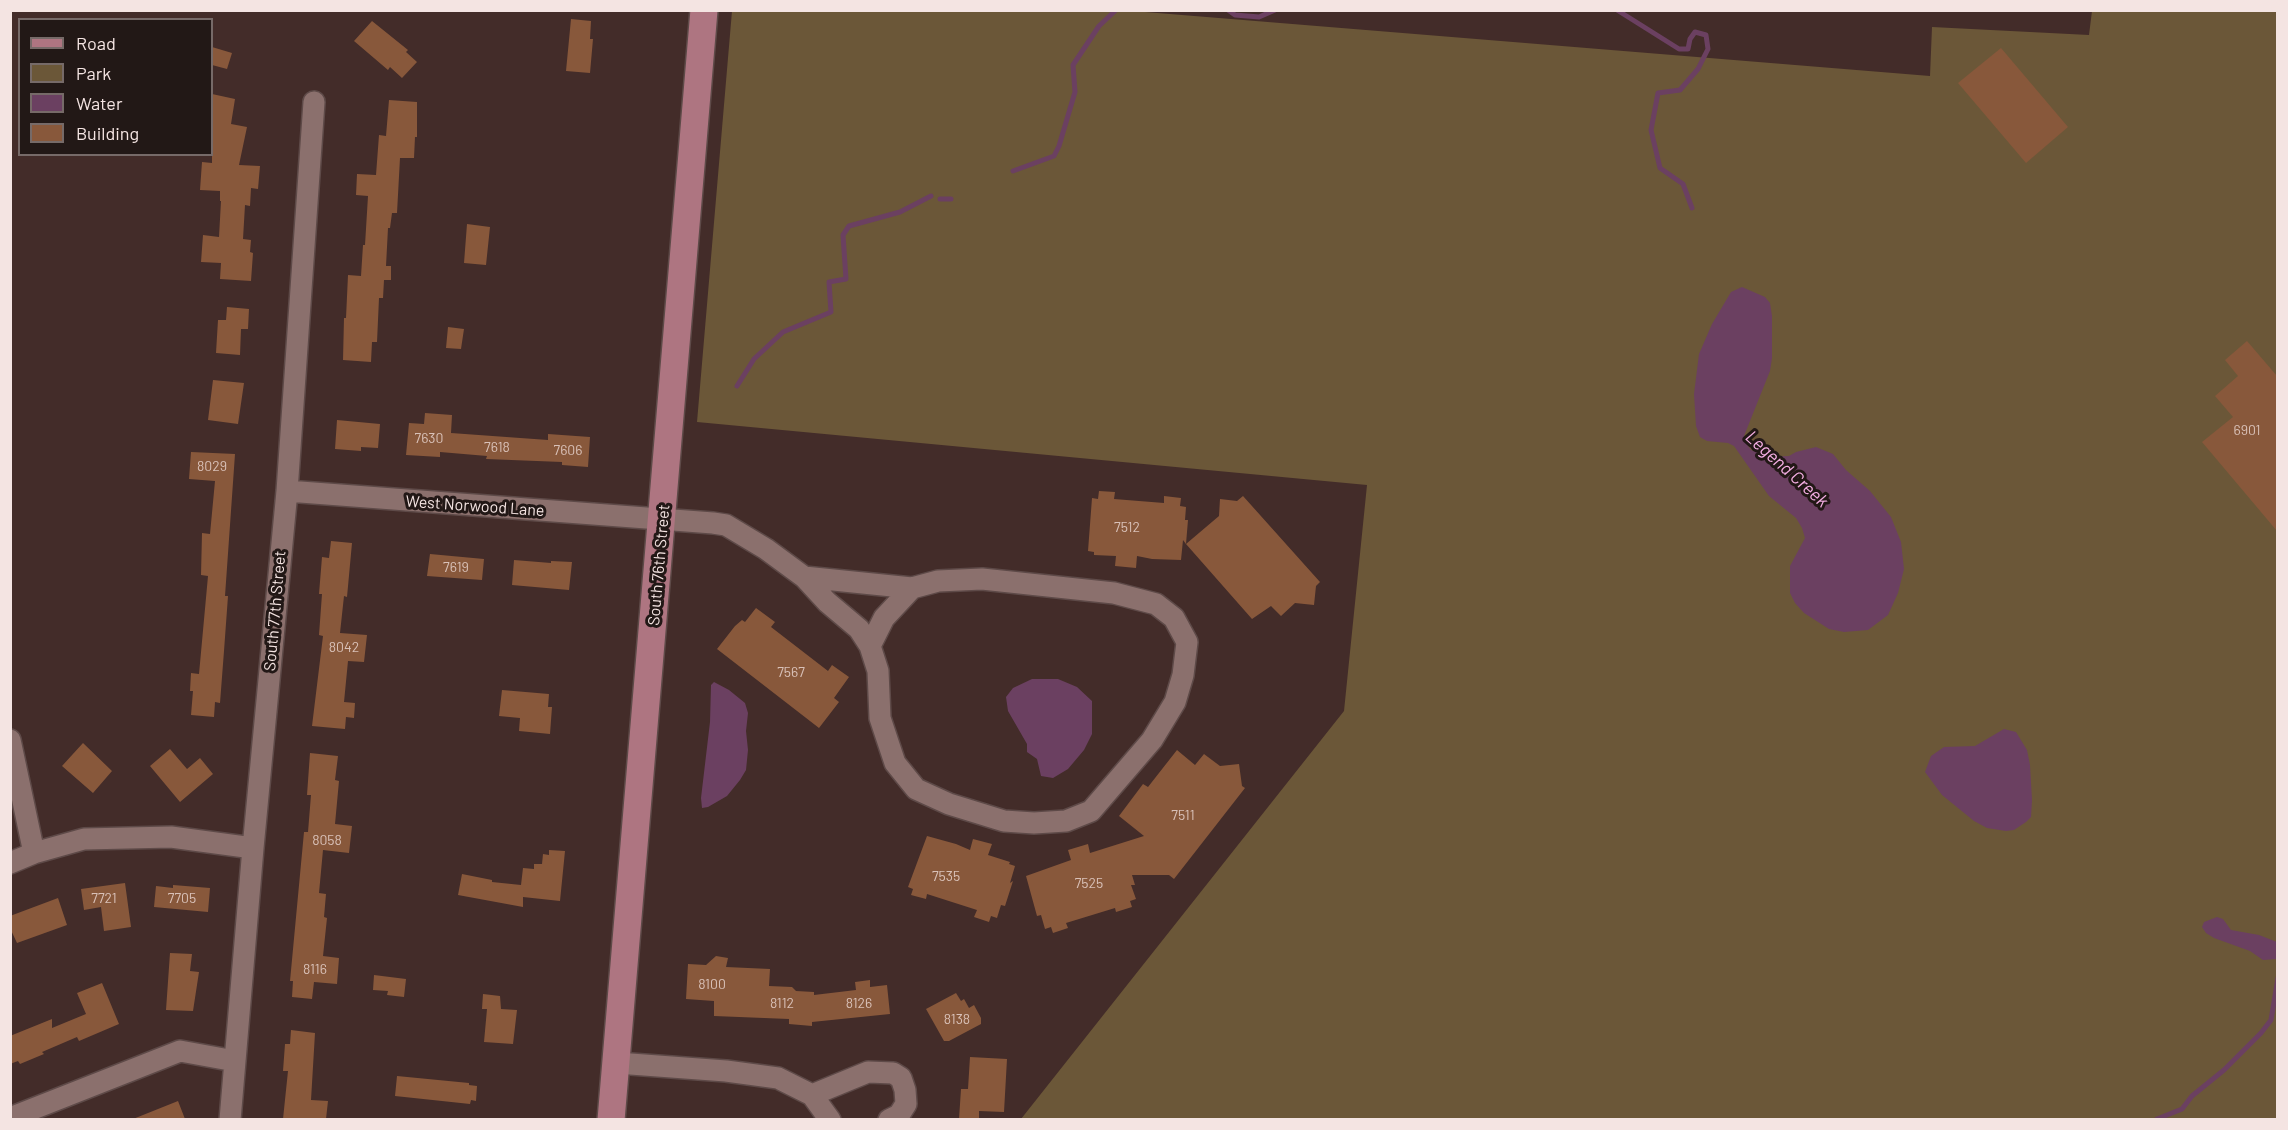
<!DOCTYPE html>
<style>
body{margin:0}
#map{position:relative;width:2288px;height:1130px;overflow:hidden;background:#432c29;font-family:Barlow,sans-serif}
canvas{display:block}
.frame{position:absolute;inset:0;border:12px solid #f4e4e2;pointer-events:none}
.legend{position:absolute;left:18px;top:18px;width:195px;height:138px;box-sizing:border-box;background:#221816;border:2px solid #766a68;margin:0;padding:8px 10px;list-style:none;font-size:18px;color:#f4e4e2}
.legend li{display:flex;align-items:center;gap:12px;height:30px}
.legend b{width:30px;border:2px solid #766a68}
</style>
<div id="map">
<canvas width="2288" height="1130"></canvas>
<div class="frame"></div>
<ul class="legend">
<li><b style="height:8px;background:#ae7581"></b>Road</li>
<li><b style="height:16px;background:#6b5738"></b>Park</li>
<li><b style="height:16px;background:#6b4061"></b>Water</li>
<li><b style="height:16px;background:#88583b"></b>Building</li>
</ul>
</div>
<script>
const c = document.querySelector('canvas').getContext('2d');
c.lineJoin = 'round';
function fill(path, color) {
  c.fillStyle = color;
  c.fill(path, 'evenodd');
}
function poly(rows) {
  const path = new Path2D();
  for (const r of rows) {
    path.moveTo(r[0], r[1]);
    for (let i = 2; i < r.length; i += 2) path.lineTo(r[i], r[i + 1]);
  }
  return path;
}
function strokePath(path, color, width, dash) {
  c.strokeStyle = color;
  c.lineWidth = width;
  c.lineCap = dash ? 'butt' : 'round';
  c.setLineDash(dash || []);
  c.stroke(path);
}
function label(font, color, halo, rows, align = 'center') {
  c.font = font + ' Barlow,sans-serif';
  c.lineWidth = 6;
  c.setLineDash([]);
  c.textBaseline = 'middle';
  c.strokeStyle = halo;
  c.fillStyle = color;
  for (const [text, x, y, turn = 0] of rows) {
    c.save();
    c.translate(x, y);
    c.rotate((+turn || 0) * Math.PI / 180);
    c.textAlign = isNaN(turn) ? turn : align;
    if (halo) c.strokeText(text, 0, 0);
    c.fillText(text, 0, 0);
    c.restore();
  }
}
const green = poly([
 [732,11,1133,11,1930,76,1932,27,2089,35,2092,11,2277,11,2277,1119,1021,1119,1344,711,1367,485,697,422]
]);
const water = poly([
 [1742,287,1765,297,1770,303,1772,316,1772,358,1770,371,1744,436,1746,443,1751,450,1770,457,1789,456,1796,452,1816,447,1833,454,1846,470,1870,491,1891,517,1901,542,1904,569,1898,593,1888,615,1868,630,1844,632,1829,629,1804,613,1795,603,1790,593,1790,566,1805,538,1802,528,1796,518,1769,496,1734,446,1728,443,1707,441,1700,437,1696,426,1694,394,1699,354,1712,324,1731,292],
 [1032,679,1058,679,1077,687,1092,701,1092,734,1084,750,1068,769,1053,778,1041,776,1037,759,1027,752,1027,744,1008,711,1006,697,1013,688],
 [714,682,729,690,745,703,748,713,746,731,748,750,746,770,740,780,727,796,708,807,702,808,701,798,710,722,711,685],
 [2004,729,2016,732,2027,750,2030,765,2032,800,2031,817,2026,822,2014,830,2006,831,1987,828,1974,821,1942,795,1925,772,1931,756,1944,747,1975,746],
 [2217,917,2223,919,2231,930,2259,935,2277,942,2277,959,2263,960,2250,951,2214,938,2206,933,2202,927,2204,922]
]);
const stream = poly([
 [1228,10,1235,15,1259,17,1275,10],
 [1617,10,1679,49,1688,49,1690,39,1695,32,1706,35,1708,49,1698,69,1680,90,1658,93,1651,130,1660,168,1683,184,1692,208],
 [1013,171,1054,156,1059,146,1075,92,1073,65,1099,26,1116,10],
 [940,199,951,199],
 [737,386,754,359,783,332,831,312,829,282,846,279,843,235,849,226,900,212,931,196],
 [2157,1119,2182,1109,2192,1096,2224,1070,2261,1033,2271,1020,2278,978]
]);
const building = poly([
 [571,19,591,21,590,39,593,39,590,73,566,71],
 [372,21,408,50,406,52,417,62,402,78,390,67,388,70,354,41],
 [212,47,232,53,227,69,212,65],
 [2001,48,2068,127,2026,163,1958,83],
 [212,94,235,99,231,124,247,127,239,165,260,166,258,189,251,188,250,206,245,205,243,239,251,240,250,252,253,253,251,281,220,279,221,263,201,262,203,235,219,237,221,201,220,201,220,191,200,190,202,162,212,163],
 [389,100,417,102,417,137,415,137,414,158,400,158,397,213,392,213,390,228,388,228,386,266,391,266,391,280,384,280,383,298,379,298,377,342,372,342,371,362,343,360,344,318,346,318,348,275,361,276,363,245,365,245,368,196,356,195,357,174,376,175,379,135,386,136],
 [467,224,490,227,486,265,464,263],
 [227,307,249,309,248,329,241,329,240,355,216,353,218,320,226,320],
 [448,327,464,329,461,349,446,348],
 [2247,341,2277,376,2277,531,2202,442,2233,417,2215,396,2238,376,2225,360],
 [213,380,244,383,238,424,208,420],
 [425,413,452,415,451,433,548,440,548,434,590,437,588,467,562,465,562,462,486,459,487,456,440,452,440,457,406,455,409,423,424,424],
 [337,420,380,424,378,448,361,447,361,451,335,449],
 [191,452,235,454,225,596,228,596,224,651,220,703,215,702,214,717,191,715,193,691,190,691,191,673,199,674,208,576,201,575,202,533,210,534,215,481,189,479],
 [1099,491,1115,492,1114,499,1164,503,1164,496,1181,498,1180,506,1186,507,1185,520,1188,520,1186,544,1183,540,1181,560,1152,559,1137,556,1136,568,1115,566,1116,556,1094,555,1094,552,1088,551,1092,498,1098,499],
 [1243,496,1320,582,1316,586,1314,605,1295,603,1281,616,1271,606,1252,619,1186,544,1219,516,1220,499,1237,501],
 [331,541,352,543,347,597,344,596,340,633,367,635,364,662,348,661,344,702,355,703,354,718,346,717,345,729,312,726,323,636,319,635,322,594,319,594,322,557,329,558],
 [430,554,484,559,482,580,427,576],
 [514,560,551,563,551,561,572,562,569,590,512,585],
 [756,608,775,622,771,627,828,671,832,665,849,677,834,698,839,702,819,728,717,649,735,626,742,620,745,622],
 [502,690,549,694,548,707,552,707,550,734,519,731,520,718,499,716],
 [83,743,112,771,93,793,62,766],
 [170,749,187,769,200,758,213,774,180,802,150,766],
 [1177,750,1195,765,1204,754,1220,766,1239,764,1242,786,1245,788,1174,879,1169,875,1132,875,1135,885,1131,885,1136,899,1130,901,1132,907,1116,912,1115,908,1066,923,1068,928,1053,933,1051,927,1045,929,1041,915,1037,916,1026,876,1071,860,1068,850,1088,844,1090,853,1144,836,1119,816,1143,784,1148,787],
 [310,753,338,756,335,780,339,781,335,824,352,826,349,853,323,850,319,893,326,894,324,917,327,918,323,956,339,958,337,984,314,982,312,999,292,997,293,981,290,981,304,832,308,832,311,795,307,795],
 [927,836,956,844,970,850,973,839,992,844,988,855,1010,862,1009,864,1015,866,1010,883,1013,881,1005,906,1001,905,997,918,991,916,989,922,974,917,977,910,927,894,926,899,911,895,913,889,908,887],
 [549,850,565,851,560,901,523,897,523,907,458,895,462,874,492,880,492,882,521,885,523,868,534,869,534,864,542,864,543,854,549,855],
 [125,883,131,927,104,931,101,907,84,910,81,889],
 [173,885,210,888,208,912,154,907,156,886,173,888],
 [58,898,67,925,17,943,10,928,10,916],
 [170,953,192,954,190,971,199,972,193,1011,166,1010],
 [716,956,728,958,726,967,770,969,769,986,792,987,796,991,814,992,814,995,856,990,855,982,870,980,870,987,887,985,890,1014,812,1022,812,1026,789,1024,789,1019,714,1016,714,1001,686,999,688,964,706,965],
 [374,975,406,979,404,997,387,995,388,991,373,990],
 [102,983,119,1024,79,1041,77,1037,42,1052,44,1054,20,1064,18,1061,10,1064,10,1036,52,1019,52,1028,86,1014,77,993],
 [956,993,961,1001,964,999,969,1008,974,1005,981,1018,981,1024,949,1041,944,1041,926,1009],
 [483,994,500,996,501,1009,517,1010,513,1044,484,1042,487,1009,482,1009],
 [291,1030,315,1033,311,1100,328,1101,326,1119,283,1119,288,1071,283,1071,285,1044,290,1044],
 [970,1057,1007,1059,1004,1112,979,1111,979,1119,959,1119,961,1089,968,1089],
 [397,1076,469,1083,469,1085,477,1086,476,1101,471,1100,470,1104,395,1096],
 [178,1101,185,1119,133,1119]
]);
const minor = poly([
 [287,491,713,523,726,525,766,549,804,577,827,602,859,629,870,646,878,671,880,718,895,763,916,789,949,804,1004,821,1034,823,1066,821,1091,811,1152,740,1175,702,1183,675,1187,642,1174,618,1156,604,1114,593,982,579,938,581,912,588,804,577],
 [870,646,884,618,912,588],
 [10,740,34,853],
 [10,863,34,853,84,839,171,837,253,848],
 [617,1063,726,1071,778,1078,812,1095,830,1120],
 [812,1095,868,1072,893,1073,901,1078,905,1090,906,1104,899,1115,889,1120],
 [10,1118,180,1051,235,1061],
 [230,1120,253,848,287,491,314,102]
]);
const major = poly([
 [611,1120,704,10]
]);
const numberNames = [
 ["6901",2247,430],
 ["7630",429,438],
 ["7618",497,447],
 ["7606",568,450],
 ["8029",212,466],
 ["7512",1127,527],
 ["7619",456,567],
 ["8042",344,647],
 ["7567",791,672],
 ["7511",1183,815],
 ["8058",327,840],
 ["7535",946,876],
 ["7525",1089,883],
 ["7721",104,898],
 ["7705",182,898],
 ["8116",315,969],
 ["8100",712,984],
 ["8112",782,1003],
 ["8126",859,1003],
 ["8138",957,1019]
];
const streetNames = [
 ["West Norwood Lane",475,506,4],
 ["South 76th Street",659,565,-85],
 ["South 77th Street",275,611,-85]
];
const waterNames = [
 ["Legend Creek",1787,469,42]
];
fill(green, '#6b5738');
fill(water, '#6b4061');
strokePath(stream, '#6b4061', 5);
fill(building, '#88583b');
strokePath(minor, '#5e4a48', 24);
strokePath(major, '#5e4a48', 30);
strokePath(minor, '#8b706d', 21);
strokePath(major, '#ae7581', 27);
label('14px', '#d9c1b8', null, numberNames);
label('16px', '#f4e4e2', '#221816', streetNames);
label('italic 18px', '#f4aee3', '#221816', waterNames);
</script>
